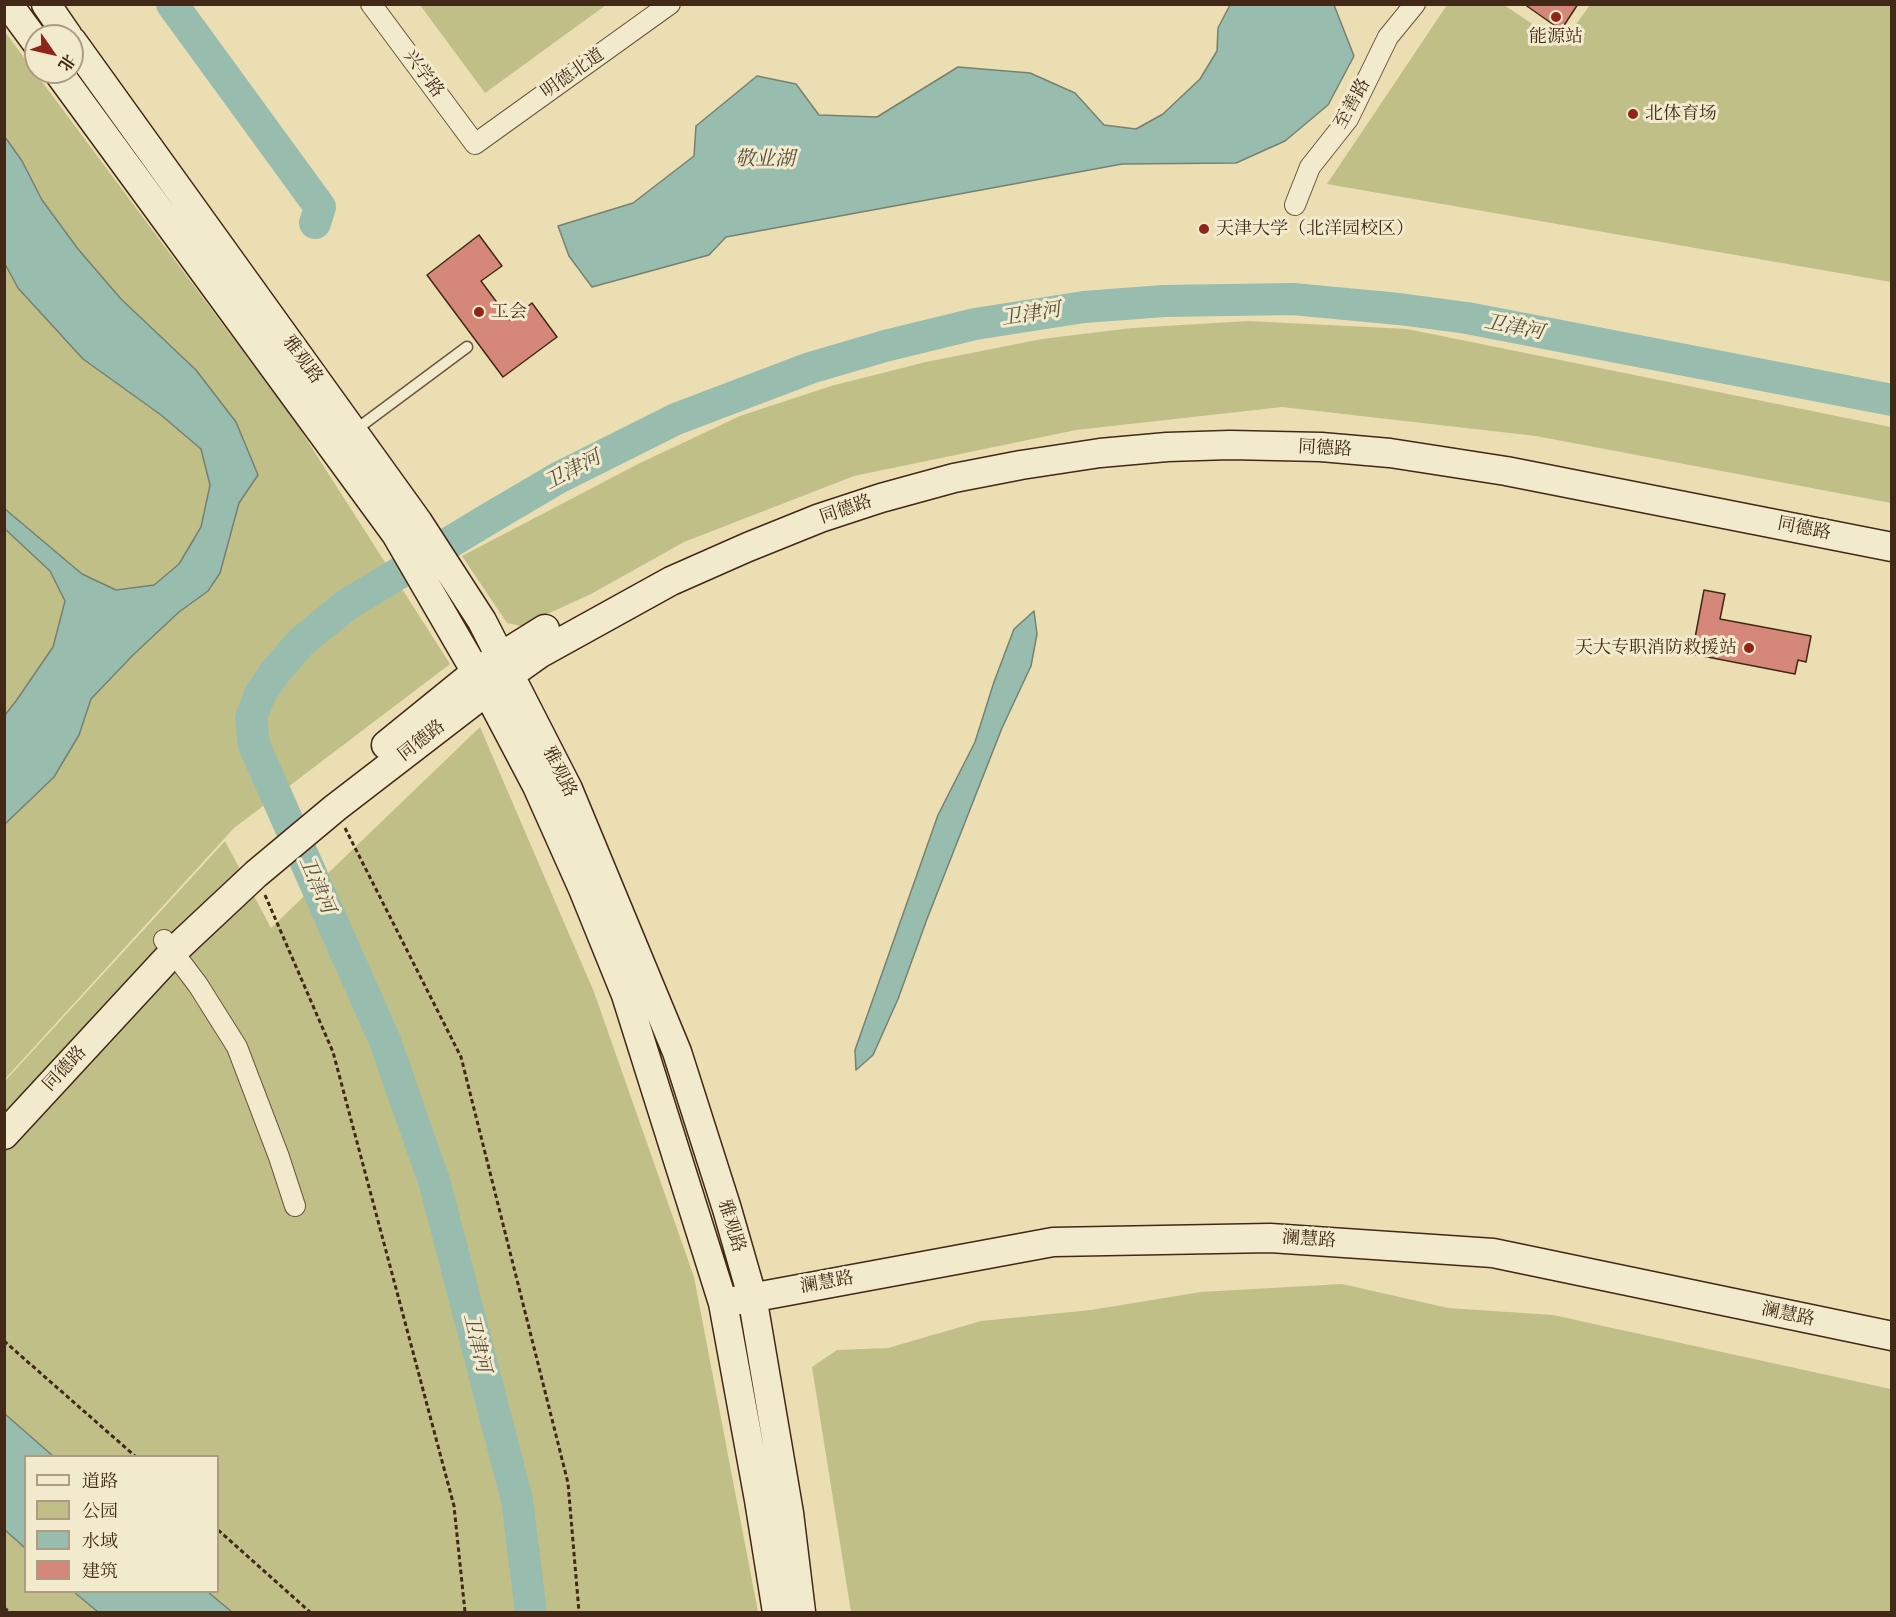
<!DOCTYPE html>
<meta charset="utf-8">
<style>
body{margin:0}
#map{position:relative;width:1896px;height:1617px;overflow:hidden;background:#ebdeb2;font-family:"Gentium Book Plus","Noto Serif SC",serif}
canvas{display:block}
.frame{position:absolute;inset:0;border:6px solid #422816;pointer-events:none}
.legend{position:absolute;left:24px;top:1455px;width:195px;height:138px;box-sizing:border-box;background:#f2eacd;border:2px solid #ac9c84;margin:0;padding:8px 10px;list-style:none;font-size:18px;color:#422816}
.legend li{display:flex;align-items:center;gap:12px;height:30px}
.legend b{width:30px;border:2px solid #ac9c84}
.north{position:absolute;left:24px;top:24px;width:60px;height:60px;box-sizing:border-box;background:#f2eacd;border:2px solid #ac9c84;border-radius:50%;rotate:124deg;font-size:16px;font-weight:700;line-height:24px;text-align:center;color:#422816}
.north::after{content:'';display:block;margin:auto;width:21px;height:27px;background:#8f2418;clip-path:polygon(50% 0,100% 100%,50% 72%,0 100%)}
</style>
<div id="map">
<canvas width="1896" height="1617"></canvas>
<div class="frame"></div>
<ul class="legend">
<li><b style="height:8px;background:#f2eacd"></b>道路</li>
<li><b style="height:16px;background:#c0bf87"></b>公园</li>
<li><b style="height:16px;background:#98bcae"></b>水域</li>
<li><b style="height:16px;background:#d58779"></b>建筑</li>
</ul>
<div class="north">北</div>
</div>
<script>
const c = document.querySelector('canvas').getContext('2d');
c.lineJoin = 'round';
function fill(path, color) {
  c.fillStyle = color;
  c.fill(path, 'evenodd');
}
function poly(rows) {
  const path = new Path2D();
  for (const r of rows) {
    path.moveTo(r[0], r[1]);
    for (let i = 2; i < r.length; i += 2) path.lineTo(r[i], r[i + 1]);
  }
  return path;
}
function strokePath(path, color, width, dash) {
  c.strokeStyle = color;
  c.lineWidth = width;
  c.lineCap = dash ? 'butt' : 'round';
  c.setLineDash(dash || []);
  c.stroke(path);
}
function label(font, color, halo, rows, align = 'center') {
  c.font = font + ' "Gentium Book Plus","Noto Serif SC",serif';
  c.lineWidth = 6;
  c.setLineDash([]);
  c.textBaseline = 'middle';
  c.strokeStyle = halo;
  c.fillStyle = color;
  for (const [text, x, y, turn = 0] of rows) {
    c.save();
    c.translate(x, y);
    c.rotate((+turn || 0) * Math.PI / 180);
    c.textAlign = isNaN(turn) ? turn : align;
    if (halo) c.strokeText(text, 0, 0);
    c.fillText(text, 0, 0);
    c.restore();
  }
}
const green = poly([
 [420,5,606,5,485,93],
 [1447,5,1504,5,1562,44,1590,5,1891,5,1891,282,1327,184],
 [5,32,296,423,450,664,234,828,5,1079],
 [1248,321,1407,329,1891,427,1891,503,1536,436,1282,407,1076,430,854,476,684,542,591,594,521,626,507,623,462,556,638,464,740,416,831,386,926,362,1042,339,1132,328],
 [480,727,594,992,694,1277,758,1612,5,1612,5,1081,225,841,271,928],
 [26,1456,218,1456,218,1592,26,1592],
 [1342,1284,1448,1308,1553,1315,1891,1389,1891,1612,851,1612,812,1367,837,1350,888,1348,981,1321,1091,1310,1201,1292]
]);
const water = poly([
 [1230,5,1334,5,1354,56,1328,105,1285,141,1236,163,1122,164,726,237,709,255,592,287,569,256,558,226,633,203,694,156,696,126,757,76,796,84,819,115,877,117,958,67,1030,73,1075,93,1104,125,1136,129,1163,114,1200,79,1217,51,1218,28,1230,5],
 [5,137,22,161,42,200,78,249,121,299,196,370,236,422,258,475,239,503,220,573,208,591,179,612,133,655,91,699,79,735,54,777,5,824,5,715,16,701,53,647,65,601,50,571,5,529,5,509,82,574,116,590,154,585,179,564,201,527,210,485,201,449,161,415,83,359,18,288,5,264,5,137],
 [1034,611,1037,634,1031,666,1002,728,927,919,898,999,873,1055,856,1070,855,1050,938,815,975,742,994,682,1014,629,1034,611],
 [5,1414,53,1456,26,1456,25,1548,5,1530,5,1414],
 [74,1592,208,1592,232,1612,98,1612,74,1592]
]);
const river = poly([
 [172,4,320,207,315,223],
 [531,1612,517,1500,435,1184,385,1041,254,745,251,718,260,694,275,672,302,641,348,604,490,518,558,478,676,419,810,368,885,346,975,324,1084,307,1164,301,1293,299,1399,309,1467,318,1892,400]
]);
const building = poly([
 [1524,4,1578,4,1561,30,1524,4],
 [479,235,502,266,481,281,510,320,532,303,557,337,503,377,427,275,479,235],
 [1704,590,1725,594,1720,619,1811,636,1806,662,1798,660,1795,674,1692,654,1704,590]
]);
const path = poly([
 [345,828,461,1057,568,1483,579,1612],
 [265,895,333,1052,454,1506,465,1612],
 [4,1341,135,1456],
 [218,1530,310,1612],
 [4,1608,10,1612]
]);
const lane = poly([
 [354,431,467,347]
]);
const street = poly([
 [371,4,475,144,670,4],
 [1295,205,1310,167,1348,119,1388,37,1415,4],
 [164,940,198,985,237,1047,279,1157,295,1206]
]);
const secondary = poly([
 [8,4,36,42],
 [46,4,68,36],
 [72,41,418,522,482,621,568,789,677,1052,727,1209,752,1296,789,1513,801,1612],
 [58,72,396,534,487,691,537,786,583,889,626,995,723,1303,759,1500,777,1612],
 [386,745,476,672,545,629],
 [4,1135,177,948,256,874,335,808,487,691,539,654,671,581,748,547,820,518,881,498,954,478,1021,465,1100,453,1167,447,1230,445,1321,447,1390,453,1506,471,1892,547],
 [734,1301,1053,1242,1270,1238,1493,1253,1892,1336]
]);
const markers = [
 [1556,17,6,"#8f2418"],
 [1633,114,6,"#8f2418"],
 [1204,229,6,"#8f2418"],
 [479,312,6,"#8f2418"],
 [1749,648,6,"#8f2418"]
];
const poiNames = [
 ["能源站",1556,37,"center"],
 ["北体育场",1645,114],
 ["天津大学（北洋园校区）",1216,229],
 ["工会",491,312],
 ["天大专职消防救援站",1737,648,"right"]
];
const streetNames = [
 ["兴学路",423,74,53],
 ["明德北道",573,74,-35],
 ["至善路",1353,104,-61],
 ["雅观路",302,360,54],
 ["同德路",1325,449,3],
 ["同德路",846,510,-19],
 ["同德路",1804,529,11],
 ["同德路",422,741,-38],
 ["雅观路",559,772,64],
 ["同德路",65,1069,-47],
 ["雅观路",731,1226,73],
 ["澜慧路",1309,1240,4],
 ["澜慧路",827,1283,-10],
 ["澜慧路",1788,1315,12]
];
const waterNames = [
 ["敬业湖",765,160],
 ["卫津河",1031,315,-9],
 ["卫津河",1514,328,11],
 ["卫津河",573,471,-28],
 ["卫津河",316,885,66],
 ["卫津河",476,1343,76]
];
fill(green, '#c0bf87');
fill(water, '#98bcae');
strokePath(water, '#768171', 1.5);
strokePath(river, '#98bcae', 32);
fill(building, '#d58779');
strokePath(building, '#422816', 1.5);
strokePath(lane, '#6c563d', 13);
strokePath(street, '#6c563d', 22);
strokePath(secondary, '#422816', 31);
strokePath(path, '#422816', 3, [4.5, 3]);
strokePath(lane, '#f2eacd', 10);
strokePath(street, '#f2eacd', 20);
strokePath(secondary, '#f2eacd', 28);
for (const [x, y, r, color] of markers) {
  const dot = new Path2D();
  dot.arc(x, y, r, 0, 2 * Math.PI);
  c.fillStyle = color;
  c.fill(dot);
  strokePath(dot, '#f2eacd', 2);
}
label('18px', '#422816', '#f2eacd', poiNames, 'left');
label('18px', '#422816', '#f2eacd', streetNames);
label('italic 20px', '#584d3c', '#f2eacd', waterNames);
</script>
